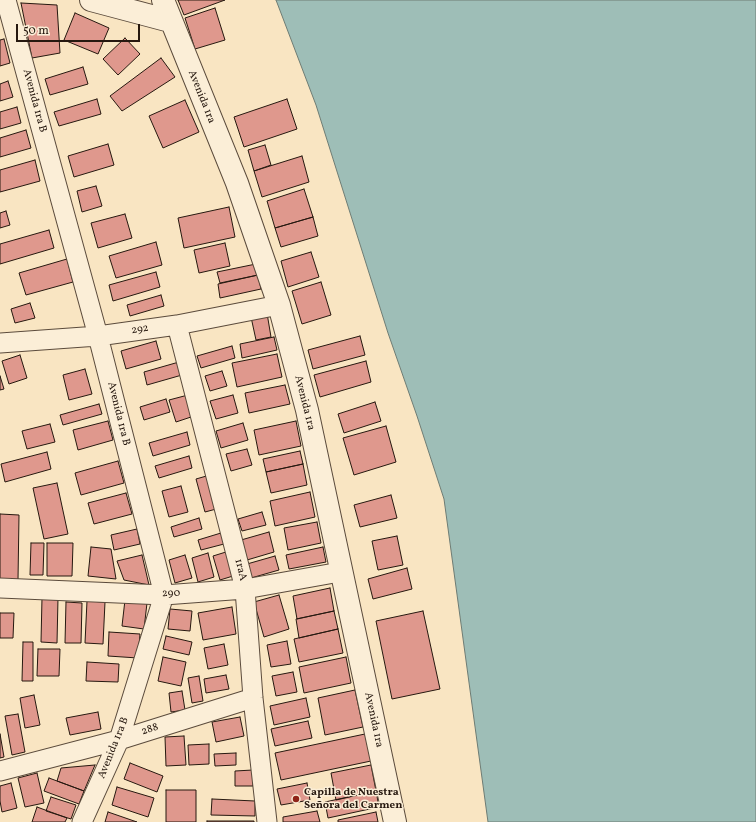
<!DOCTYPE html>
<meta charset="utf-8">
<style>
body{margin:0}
#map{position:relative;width:756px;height:822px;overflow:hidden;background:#f9e5c2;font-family:Vollkorn,serif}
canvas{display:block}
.scale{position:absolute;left:16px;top:24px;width:124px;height:18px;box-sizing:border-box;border:2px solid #26180f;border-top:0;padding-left:5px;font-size:12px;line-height:14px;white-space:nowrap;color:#26180f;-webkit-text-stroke:3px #fbeed7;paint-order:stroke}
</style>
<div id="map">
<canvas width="756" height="822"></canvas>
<div class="scale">50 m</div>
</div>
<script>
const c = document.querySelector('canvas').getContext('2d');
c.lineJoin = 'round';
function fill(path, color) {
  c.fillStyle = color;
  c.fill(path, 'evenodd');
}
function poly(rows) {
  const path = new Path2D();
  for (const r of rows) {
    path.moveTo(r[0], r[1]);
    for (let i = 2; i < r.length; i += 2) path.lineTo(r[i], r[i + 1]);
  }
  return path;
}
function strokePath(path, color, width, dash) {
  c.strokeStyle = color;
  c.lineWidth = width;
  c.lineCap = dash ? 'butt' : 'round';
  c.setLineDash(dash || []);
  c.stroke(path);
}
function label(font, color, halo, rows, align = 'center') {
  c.font = font + ' Vollkorn,serif';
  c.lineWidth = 3;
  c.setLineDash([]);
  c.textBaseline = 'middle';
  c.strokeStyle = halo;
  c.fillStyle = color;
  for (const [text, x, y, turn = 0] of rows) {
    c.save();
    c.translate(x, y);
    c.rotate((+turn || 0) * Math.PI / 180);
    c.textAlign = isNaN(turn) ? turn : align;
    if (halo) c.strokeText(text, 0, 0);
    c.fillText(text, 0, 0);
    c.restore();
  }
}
const water = poly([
 [276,0,756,0,756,822,488,822,444,499,417,416,388,333,316,105,276,0]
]);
const building = poly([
 [178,0,225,0,184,15,178,0],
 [21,3,57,5,60,53,32,58,21,3],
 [215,8,225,40,195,49,185,18,215,8],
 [75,13,109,28,98,54,64,40,75,13],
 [125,38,140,54,118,75,103,59,125,38],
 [4,39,10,63,0,66,0,40,4,39],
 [161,58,175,77,122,111,110,96,161,58],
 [83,67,88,84,50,95,45,79,83,67],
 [8,81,13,97,0,101,0,84,8,81],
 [97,99,101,114,59,126,54,112,97,99],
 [287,99,297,129,244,147,234,117,287,99],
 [185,100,199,132,163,148,149,116,185,100],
 [17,107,21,123,0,129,0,112,17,107],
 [26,130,31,148,0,157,0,138,26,130],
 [108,144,114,165,74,177,68,156,108,144],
 [265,145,271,165,254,171,248,150,265,145],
 [302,156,309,182,262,197,254,171,302,156],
 [35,160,40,181,0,192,0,170,35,160],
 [96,186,102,206,82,212,77,191,96,186],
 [304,189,313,217,275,228,267,201,304,189],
 [229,207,235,237,184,248,178,218,229,207],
 [6,211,10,225,0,228,0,213,6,211],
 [125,214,132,238,98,248,91,223,125,214],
 [313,217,318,236,281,247,275,228,313,217],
 [49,230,54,248,0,264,0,244,49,230],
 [156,242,162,265,116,278,109,256,156,242],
 [225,243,230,266,199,273,194,250,225,243],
 [311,252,319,277,288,287,281,261,311,252],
 [67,259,73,282,26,295,19,273,67,259],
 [256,264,258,275,220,283,217,272,256,264],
 [156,272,160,287,113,301,109,285,156,272],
 [258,275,261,289,220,298,218,284,258,275],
 [321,282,331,315,302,324,292,291,321,282],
 [161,295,164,306,130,316,127,305,161,295],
 [30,303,35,318,15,323,11,309,30,303],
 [267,313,271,337,256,340,251,317,267,313],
 [360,336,365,355,313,369,308,350,360,336],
 [274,337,277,350,242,358,240,344,274,337],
 [156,341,161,359,126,369,121,351,156,341],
 [232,346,235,358,201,368,197,356,232,346],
 [277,354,282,377,237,387,232,363,277,354],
 [20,355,27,378,9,384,2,361,20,355],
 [366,361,371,382,320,397,314,375,366,361],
 [179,362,182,375,147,385,144,372,179,362],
 [85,369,92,394,69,400,63,375,85,369],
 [222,371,227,386,210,391,205,376,222,371],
 [0,376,4,389,0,390,0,376],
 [285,385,290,404,249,413,245,393,285,385],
 [188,395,194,416,176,422,169,400,188,395],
 [233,395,238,413,216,419,210,401,233,395],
 [166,399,170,412,144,420,140,407,166,399],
 [375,402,381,421,344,433,338,414,375,402],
 [99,404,102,414,63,425,60,415,99,404],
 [108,421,113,440,78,450,73,430,108,421],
 [296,421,301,446,259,455,254,430,296,421],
 [243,423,248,440,221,448,216,431,243,423],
 [50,424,55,442,27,449,22,431,50,424],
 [386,426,396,462,354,475,343,438,386,426],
 [187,432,190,445,153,456,149,443,187,432],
 [247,449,252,465,231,471,226,454,247,449],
 [300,451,303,464,266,472,263,459,300,451],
 [47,452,51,469,5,482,1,464,47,452],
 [189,456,192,468,159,478,155,466,189,456],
 [118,461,124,483,81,495,75,473,118,461],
 [303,464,307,485,271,493,266,472,303,464],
 [210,475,220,508,205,512,196,479,210,475],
 [57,483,68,534,44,539,33,488,57,483],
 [181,486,188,512,169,517,162,491,181,486],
 [310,492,315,517,275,526,270,501,310,492],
 [126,493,132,514,94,524,88,503,126,493],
 [391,495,397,518,360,527,354,505,391,495],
 [262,512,266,525,242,531,238,519,262,512],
 [0,514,19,515,18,580,0,580,0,514],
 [199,518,202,529,174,537,171,527,199,518],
 [317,522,321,543,288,550,284,528,317,522],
 [137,529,140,544,114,550,111,535,137,529],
 [269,532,274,552,247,560,241,540,269,532],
 [221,533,224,544,201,550,198,540,221,533],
 [397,536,403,565,378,570,372,541,397,536],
 [31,543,44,543,43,575,30,575,31,543],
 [47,543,73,543,72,576,47,576,47,543],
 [91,547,111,549,116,579,88,576,91,547],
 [323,547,326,562,289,569,286,555,323,547],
 [226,552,233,576,220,580,213,556,226,552],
 [208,553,214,577,198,582,192,558,208,553],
 [142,555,149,585,124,580,117,561,142,555],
 [185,555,192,578,175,583,169,560,185,555],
 [275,556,279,570,251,578,247,564,275,556],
 [407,568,412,589,373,599,368,579,407,568],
 [330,588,334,611,297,619,293,596,330,588],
 [279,595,289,629,264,637,254,602,279,595],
 [42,598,58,598,57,643,41,642,42,598],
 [125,600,147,603,144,629,122,626,125,600],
 [87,601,105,602,103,644,85,643,87,601],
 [66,602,82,603,81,643,65,643,66,602],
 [232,607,236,634,203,640,198,613,232,607],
 [170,609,192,611,190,631,168,629,170,609],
 [334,611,338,629,299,638,296,619,334,611],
 [423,611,440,689,392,699,376,621,423,611],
 [0,613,14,613,13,638,0,638,0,613],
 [338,629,343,653,299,662,294,639,338,629],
 [109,632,140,634,138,658,108,656,109,632],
 [166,636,192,642,189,655,163,649,166,636],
 [287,641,291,664,271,667,267,645,287,641],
 [23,642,33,642,33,681,22,681,23,642],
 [224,644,228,665,208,669,204,648,224,644],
 [38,649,60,649,59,676,37,676,38,649],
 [163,657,186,662,181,686,158,681,163,657],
 [346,657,351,683,304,693,299,667,346,657],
 [87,662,119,664,118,682,86,681,87,662],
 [293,672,297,692,276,696,272,676,293,672],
 [226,675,229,689,206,693,204,679,226,675],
 [199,676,203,701,192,703,188,678,199,676],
 [355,690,363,727,325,735,318,698,355,690],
 [182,691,185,710,171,712,169,693,182,691],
 [34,695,40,725,25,728,20,698,34,695],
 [306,698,310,717,274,725,270,706,306,698],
 [98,712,101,729,70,735,66,718,98,712],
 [18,714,25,752,12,755,5,716,18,714],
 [240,717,244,736,216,742,212,722,240,717],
 [308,721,312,738,275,746,271,729,308,721],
 [0,734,4,757,0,758,0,734],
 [365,734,371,761,281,780,275,753,365,734],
 [184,736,186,765,166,766,165,737,184,736],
 [209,744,209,764,189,765,188,745,209,744],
 [236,753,236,765,215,766,214,754,236,753],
 [130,763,163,776,157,792,124,779,130,763],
 [95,765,84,791,57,781,61,768,95,765],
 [371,765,376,791,336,800,331,773,371,765],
 [253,770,253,786,235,786,235,771,253,770],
 [37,773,44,803,25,807,18,778,37,773],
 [49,778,84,791,79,804,44,791,49,778],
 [11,783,17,808,2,812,0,801,0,786,11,783],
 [307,783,310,800,281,805,277,789,307,783],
 [117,787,154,798,148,817,112,805,117,787],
 [166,790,196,790,196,822,166,822,166,790],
 [376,791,379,807,328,818,325,802,376,791],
 [51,797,76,805,71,819,46,811,51,797],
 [212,799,255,801,255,816,211,815,212,799],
 [37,807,67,818,65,822,32,822,37,807],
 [317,811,320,822,283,822,283,817,317,811],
 [108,812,137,822,105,822,108,812],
 [376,812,378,822,338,822,338,820,376,812],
 [207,821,254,821,254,822,207,822,207,821]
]);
const minor = poly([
 [6,0,98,336,164,595,119,740,82,822],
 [177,325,245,589,253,698,267,822],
 [0,343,98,336,177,325,279,305],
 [0,588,164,595,245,589,340,572],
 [0,771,119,740,253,698]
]);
const tertiary = poly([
 [91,0,170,21],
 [163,0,237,183,279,305,307,410,395,822]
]);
const markers = [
 [296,799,4,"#8f2418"]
];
const streetNames = [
 ["Avenida 1ra",201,97,68],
 ["Avenida 1ra B",34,101,75],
 ["292",140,330,-8],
 ["Avenida 1ra",304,403,76],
 ["Avenida 1ra B",118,414,76],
 ["1raA",240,570,76],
 ["290",171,594,-2],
 ["Avenida 1ra",373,720,78],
 ["288",150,730,-17],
 ["Avenida 1ra B",114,748,-68]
];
const poiNames = [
 ["Capilla de Nuestra",304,793],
 ["Señora del Carmen",304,806]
];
fill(water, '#9ebeb7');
strokePath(water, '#6e7c74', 1);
fill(building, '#df988d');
strokePath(building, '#26180f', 1);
strokePath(minor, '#5b4b3c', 21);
strokePath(tertiary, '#5b4b3c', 24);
strokePath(minor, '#fbeed7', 19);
strokePath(tertiary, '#fbeed7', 22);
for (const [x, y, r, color] of markers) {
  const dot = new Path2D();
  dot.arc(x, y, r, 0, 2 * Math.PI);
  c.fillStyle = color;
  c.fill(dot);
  strokePath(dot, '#fbeed7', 1.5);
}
label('11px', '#26180f', '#fbeed7', streetNames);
label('bold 11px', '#26180f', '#fbeed7', poiNames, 'left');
</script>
